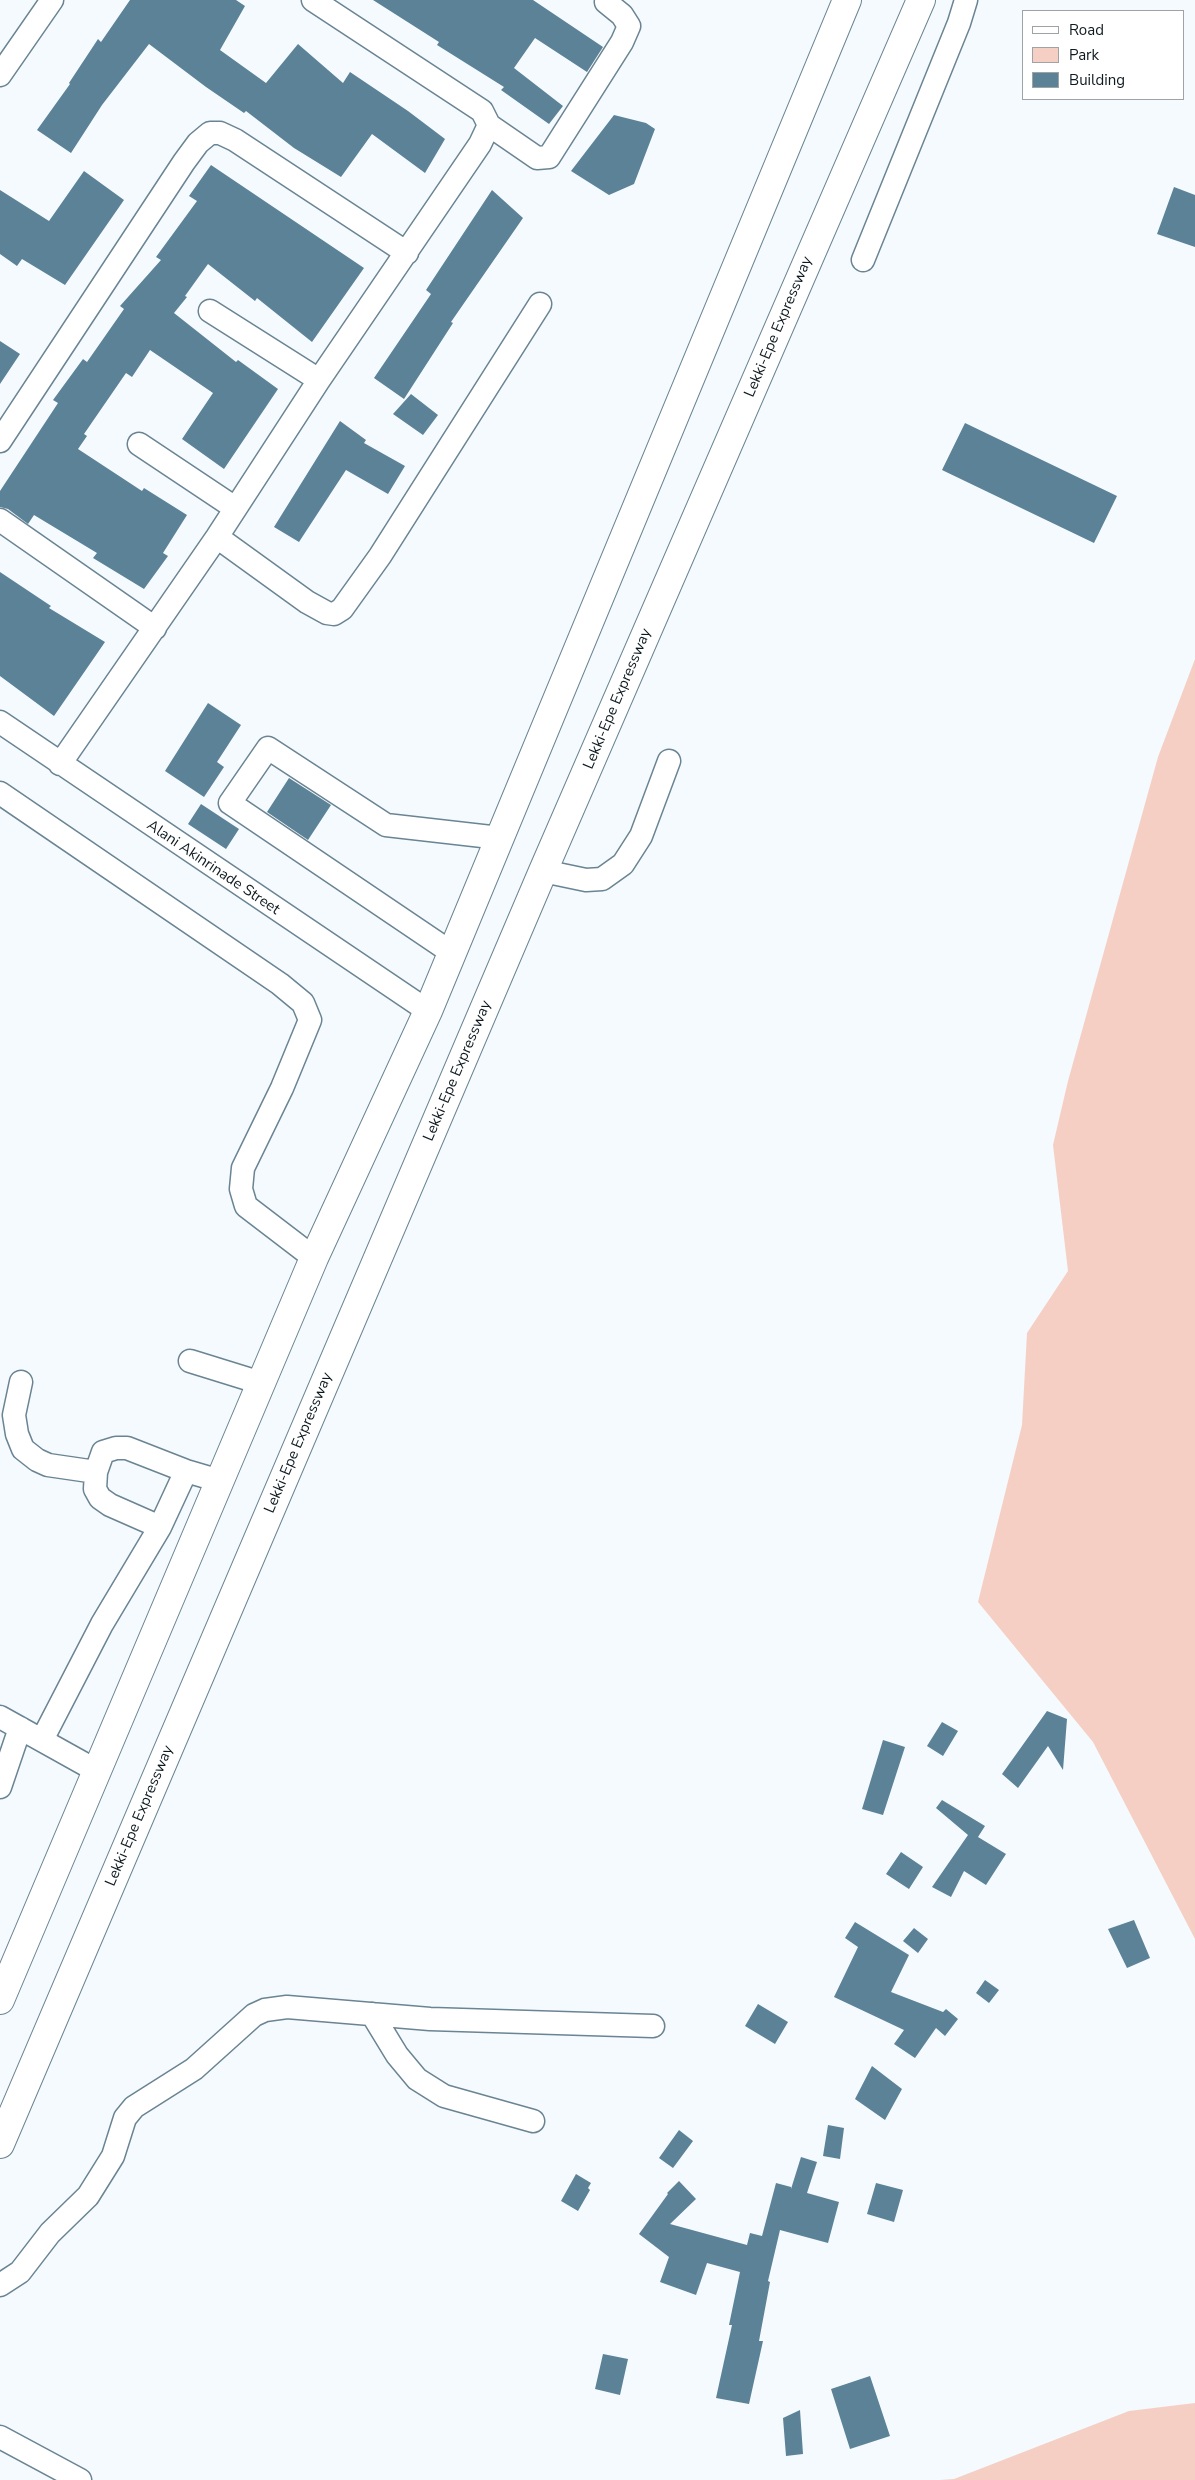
<!DOCTYPE html>
<style>
body{margin:0}
#map{position:relative;width:1195px;height:2480px;overflow:hidden;background:#f4fafd;font-family:"Nunito Sans",sans-serif}
canvas{display:block}
.legend{position:absolute;left:1022px;top:10px;width:162px;height:90px;box-sizing:border-box;background:#fff;border:1px solid #9fa3a5;margin:0;padding:6px 9px;list-style:none;font-size:15px;color:#0f1a1f}
.legend li{display:flex;align-items:center;gap:10px;height:25px}
.legend b{width:25px;border:1px solid #9fa3a5}
</style>
<div id="map">
<canvas width="1195" height="2480"></canvas>
<ul class="legend">
<li><b style="height:6px;background:#fff"></b>Road</li>
<li><b style="height:14px;background:#f5cfc4"></b>Park</li>
<li><b style="height:14px;background:#5c8297"></b>Building</li>
</ul>
</div>
<script>
const c = document.querySelector('canvas').getContext('2d');
c.lineJoin = 'round';
function fill(path, color) {
  c.fillStyle = color;
  c.fill(path, 'evenodd');
}
function poly(rows) {
  const path = new Path2D();
  for (const r of rows) {
    path.moveTo(r[0], r[1]);
    for (let i = 2; i < r.length; i += 2) path.lineTo(r[i], r[i + 1]);
  }
  return path;
}
function strokePath(path, color, width, dash) {
  c.strokeStyle = color;
  c.lineWidth = width;
  c.lineCap = dash ? 'butt' : 'round';
  c.setLineDash(dash || []);
  c.stroke(path);
}
function label(font, color, halo, rows, align = 'center') {
  c.font = font + ' "Nunito Sans",sans-serif';
  c.lineWidth = 5;
  c.setLineDash([]);
  c.textBaseline = 'middle';
  c.strokeStyle = halo;
  c.fillStyle = color;
  for (const [text, x, y, turn = 0] of rows) {
    c.save();
    c.translate(x, y);
    c.rotate((+turn || 0) * Math.PI / 180);
    c.textAlign = isNaN(turn) ? turn : align;
    if (halo) c.strokeText(text, 0, 0);
    c.fillText(text, 0, 0);
    c.restore();
  }
}
const green = poly([
 [1195,659,1195,1939,1093,1742,978,1602,1022,1425,1027,1333,1068,1271,1053,1145,1068,1081,1158,757],
 [1195,2403,1195,2480,940,2480,954,2479,1129,2411]
]);
const building = poly([
 [130,0,236,0,245,6,220,50,266,83,298,44,343,83,350,72,408,111,445,139,425,173,372,134,341,177,294,148,246,111,244,113,206,87,149,44,102,105,71,153,37,130,70,84,69,83,98,39,101,42],
 [373,0,533,0,603,47,587,72,535,38,514,68,563,106,549,124,501,90,504,87,437,45,439,42],
 [614,115,646,123,655,129,634,184,609,195,571,171],
 [211,165,364,268,312,342,257,298,255,301,208,264,185,296,187,297,174,313,236,362,238,360,278,389,224,469,182,439,213,393,150,350,132,377,126,373,84,434,87,436,78,449,142,491,144,488,187,515,163,553,168,556,144,589,93,558,97,553,34,515,28,524,8,509,0,507,0,491,58,403,53,400,83,359,87,362,124,309,120,306,161,260,156,257,197,201,189,196],
 [84,171,124,200,65,285,22,259,17,266,0,254,0,190,49,221],
 [1174,187,1195,195,1195,247,1157,234],
 [492,190,523,218,451,322,453,323,404,399,374,378,431,294,426,290],
 [0,341,20,354,0,384],
 [411,394,438,415,423,435,393,414],
 [340,421,366,440,364,443,405,466,388,494,346,470,299,542,274,527],
 [965,423,1117,496,1094,543,942,470],
 [0,572,51,606,49,608,105,642,54,716,0,676],
 [208,703,241,725,217,762,224,767,204,797,165,771],
 [289,778,331,805,308,840,267,812],
 [201,804,239,829,226,849,188,824],
 [1047,1711,1067,1719,1063,1770,1048,1746,1018,1788,1002,1774],
 [942,1722,958,1731,943,1756,927,1746],
 [883,1740,905,1747,883,1815,862,1809],
 [942,1800,985,1826,978,1837,1006,1854,986,1885,964,1871,951,1897,932,1887,968,1835,936,1808],
 [901,1852,923,1867,909,1889,886,1874],
 [1134,1920,1150,1958,1127,1968,1108,1929],
 [855,1922,909,1955,891,1992,943,2012,946,2009,958,2019,945,2036,936,2028,915,2058,894,2044,904,2030,834,1997,858,1947,845,1938],
 [914,1928,928,1939,918,1953,903,1941],
 [985,1980,999,1990,989,2003,976,1993],
 [758,2004,788,2022,775,2044,745,2026],
 [872,2066,902,2089,885,2120,855,2099],
 [828,2125,844,2128,840,2159,823,2156],
 [679,2130,693,2141,673,2168,659,2158],
 [801,2157,817,2162,807,2193,839,2202,828,2243,780,2230,768,2281,770,2282,759,2341,763,2341,749,2404,716,2398,732,2325,729,2325,740,2272,707,2263,696,2295,660,2282,669,2257,639,2234,668,2194,667,2193,679,2181,696,2199,670,2224,747,2245,750,2233,762,2236,776,2183,791,2187,791,2189],
 [576,2174,591,2183,588,2188,590,2190,578,2211,561,2201],
 [876,2183,903,2190,894,2222,867,2214],
 [603,2354,628,2359,620,2395,595,2389],
 [870,2376,890,2436,850,2449,831,2389],
 [800,2410,803,2454,786,2456,783,2418]
]);
const minor = poly([
 [0,75,52,0],
 [489,125,537,158,549,157,622,42,629,26,622,15,606,2],
 [863,260,959,23,966,0],
 [210,311,319,380],
 [0,441,184,162,198,143,210,133,220,133,235,140,407,253],
 [139,444,235,508],
 [0,520,155,628],
 [217,537,307,602,327,613,334,614,342,609,380,556,540,304],
 [0,722,428,1011],
 [60,764,217,537,319,380,480,144,489,125,482,111,313,0],
 [0,793,280,984,303,1003,310,1020,282,1088,243,1168,241,1189,246,1206,314,1258],
 [543,871,586,880,602,879,623,864,641,836,669,761],
 [452,953,230,803,268,748,386,825,500,838],
 [190,1361,261,1383],
 [21,1382,14,1415,17,1434,23,1449,37,1460,48,1465,96,1472,103,1452,116,1448,127,1448,186,1471,220,1481],
 [96,1472,95,1489,100,1498,110,1505,160,1527],
 [0,1717,97,1771],
 [42,1740,102,1624,160,1527,186,1471],
 [0,1787,20,1728],
 [372,2014,397,2055,417,2079,444,2096,533,2121],
 [0,2285,20,2272,50,2233,88,2196,113,2156,125,2118,134,2107,194,2069,254,2015,265,2010,287,2007,430,2019,653,2026],
 [0,2437,80,2480]
]);
const highway = poly([
 [0,2000,314,1258,428,1011,847,0],
 [0,2144,543,871,921,0]
]);
const streetNames = [
 ["Lekki-Epe Expressway",779,327,-67],
 ["Lekki-Epe Expressway",618,699,-67],
 ["Alani Akinrinade Street",213,868,34],
 ["Lekki-Epe Expressway",458,1071,-67],
 ["Lekki-Epe Expressway",299,1443,-67],
 ["Lekki-Epe Expressway",140,1816,-67]
];
fill(green, '#f5cfc4');
fill(building, '#5c8297');
strokePath(minor, '#6a8493', 25);
strokePath(highway, '#6a8493', 30);
strokePath(minor, '#fff', 22);
strokePath(highway, '#fff', 28);
label('15px', '#0f1a1f', '#fff', streetNames);
</script>
